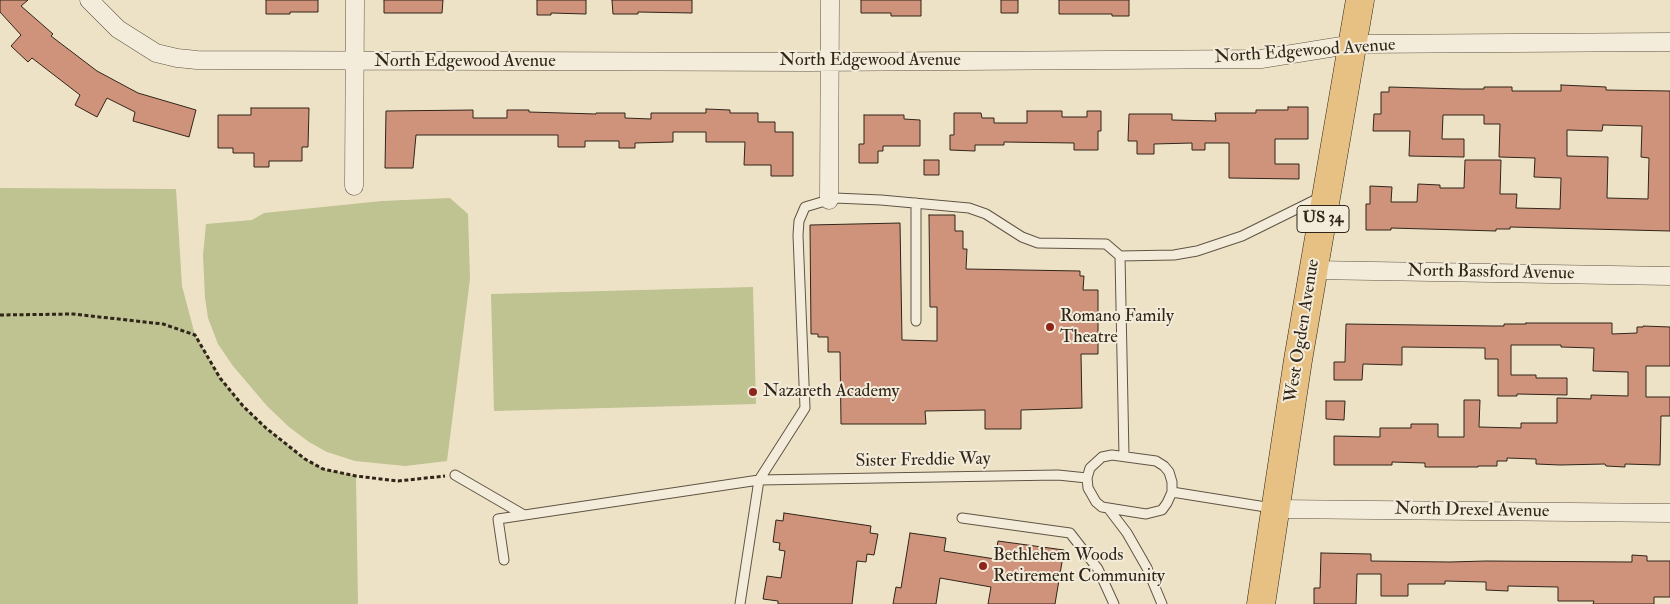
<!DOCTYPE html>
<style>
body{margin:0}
canvas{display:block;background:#eee2c6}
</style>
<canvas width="1670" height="604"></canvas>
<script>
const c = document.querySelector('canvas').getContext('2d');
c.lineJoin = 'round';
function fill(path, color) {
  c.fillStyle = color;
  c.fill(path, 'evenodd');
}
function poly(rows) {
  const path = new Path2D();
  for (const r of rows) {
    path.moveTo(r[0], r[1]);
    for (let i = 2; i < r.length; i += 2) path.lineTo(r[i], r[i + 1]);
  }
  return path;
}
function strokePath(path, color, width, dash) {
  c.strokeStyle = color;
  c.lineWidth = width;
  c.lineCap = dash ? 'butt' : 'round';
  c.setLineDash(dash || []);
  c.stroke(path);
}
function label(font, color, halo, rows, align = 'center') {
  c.font = font + ' "IM FELL Double Pica",serif';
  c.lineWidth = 4;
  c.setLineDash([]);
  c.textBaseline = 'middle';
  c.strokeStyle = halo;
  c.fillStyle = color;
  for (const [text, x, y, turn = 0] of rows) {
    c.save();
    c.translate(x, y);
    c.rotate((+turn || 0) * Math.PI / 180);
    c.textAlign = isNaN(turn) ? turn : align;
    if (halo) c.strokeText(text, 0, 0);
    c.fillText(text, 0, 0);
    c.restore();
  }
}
const green = poly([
 [0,188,176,189,182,286,195,335,220,378,243,406,266,428,305,459,323,469,356,476,358,604,0,604],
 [450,198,468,214,470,279,447,461,405,466,355,461,327,452,309,442,289,427,267,406,233,366,218,344,208,318,205,298,203,255,206,224,252,220,264,213,382,201],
 [753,287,756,404,494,411,491,294]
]);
const building = poly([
 [0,0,28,0,21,6,53,34,51,36,97,71,138,93,196,110,189,137,133,121,135,112,107,98,97,117,75,105,80,95,32,58,28,62,11,46,21,35,0,12,0,0],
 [266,0,318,0,318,12,290,12,290,14,266,14,266,0],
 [384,0,443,0,442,13,384,13,384,0],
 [537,0,586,0,586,14,551,13,551,15,537,15,537,0],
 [612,0,692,0,692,13,638,12,638,14,613,14,612,0],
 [861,0,921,0,921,16,891,16,891,13,861,13,861,0],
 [1001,0,1018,0,1018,13,1001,13,1001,0],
 [1059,0,1129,0,1129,16,1112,16,1112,14,1059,14,1059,0],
 [1561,85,1606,87,1606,90,1670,91,1670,231,1510,227,1510,229,1496,229,1496,231,1391,228,1391,230,1366,230,1366,204,1370,204,1370,186,1392,187,1391,202,1417,202,1418,184,1440,185,1440,188,1464,188,1465,160,1501,160,1500,194,1517,194,1516,208,1560,209,1561,178,1534,177,1535,158,1499,157,1500,124,1484,124,1484,115,1443,115,1442,139,1464,139,1464,157,1409,156,1410,131,1373,131,1374,114,1381,114,1381,92,1389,92,1389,87,1461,89,1484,89,1484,87,1512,87,1512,91,1561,91,1561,85],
 [1603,125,1642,126,1641,157,1649,158,1648,199,1607,198,1608,157,1567,156,1567,130,1602,131,1603,125],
 [1288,107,1308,107,1308,139,1275,139,1275,164,1299,164,1299,179,1229,178,1229,143,1205,143,1205,150,1192,150,1192,143,1154,144,1154,154,1137,154,1137,141,1128,141,1129,114,1172,114,1172,120,1216,121,1215,113,1256,113,1256,110,1288,110,1288,107],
 [251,108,309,108,308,147,302,147,302,161,269,161,269,167,254,167,254,153,233,153,233,148,218,148,218,115,251,115,251,108],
 [706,109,730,110,730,113,758,113,758,122,775,122,775,132,793,132,793,176,771,176,771,165,744,165,745,142,706,142,706,132,673,132,673,142,635,143,635,148,619,148,619,141,585,141,585,147,558,147,558,135,416,135,413,168,385,168,386,111,473,110,473,118,507,118,507,110,529,110,529,112,596,114,596,113,625,113,625,118,651,119,651,113,706,113,706,109],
 [1027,111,1062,111,1062,117,1087,117,1087,111,1101,111,1101,131,1098,131,1098,150,1074,150,1074,143,1004,142,1004,145,975,145,975,151,950,150,950,135,954,135,954,113,981,113,982,118,994,118,994,123,1027,123,1027,111],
 [864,115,904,115,904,119,920,120,920,146,883,146,883,151,878,151,878,163,859,163,859,144,864,144,864,115],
 [924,160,939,160,939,175,924,175,924,160],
 [929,215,955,215,955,231,963,231,963,249,967,249,966,269,1080,271,1080,276,1084,276,1083,290,1098,290,1098,354,1081,354,1082,408,1021,410,1021,429,985,429,985,410,925,411,926,424,841,424,840,352,828,352,828,337,818,337,818,334,811,334,810,225,900,223,902,340,937,341,937,307,930,307,929,215],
 [1526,323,1612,323,1612,334,1637,333,1637,327,1643,327,1643,326,1670,327,1670,366,1646,366,1646,397,1670,397,1670,416,1661,416,1660,465,1625,464,1625,467,1606,466,1605,464,1560,465,1536,464,1536,459,1507,458,1507,461,1497,461,1497,466,1478,466,1478,467,1425,467,1425,463,1392,462,1392,465,1334,465,1334,436,1380,437,1380,428,1411,428,1411,424,1438,424,1438,437,1464,437,1464,400,1480,400,1479,427,1521,428,1521,423,1557,423,1557,398,1591,399,1591,395,1628,396,1628,372,1593,371,1594,348,1561,347,1561,345,1511,345,1511,375,1536,375,1536,378,1567,378,1567,395,1517,394,1517,396,1498,396,1498,359,1485,359,1485,348,1402,347,1402,365,1363,364,1362,380,1334,380,1334,362,1345,362,1346,324,1494,326,1504,326,1504,324,1526,324,1526,323],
 [1326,401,1345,401,1344,420,1326,419,1326,401],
 [784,513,871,526,870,533,878,534,874,555,867,554,866,562,857,561,852,604,778,604,778,601,763,599,767,576,781,578,785,551,779,550,780,543,773,542,776,520,783,521,784,513],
 [910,533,946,538,944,551,995,559,998,541,1064,550,1055,604,988,604,991,587,940,578,936,604,893,604,896,587,901,588,910,533],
 [1321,553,1371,554,1371,561,1450,562,1486,561,1632,562,1632,555,1647,556,1647,561,1670,561,1670,597,1654,597,1654,604,1593,604,1594,601,1558,601,1558,587,1508,586,1508,591,1486,590,1486,582,1445,581,1445,584,1408,584,1408,596,1381,596,1381,574,1357,574,1356,604,1314,604,1314,588,1320,588,1321,553]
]);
const path = poly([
 [0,315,73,314,163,324,195,335,220,378,243,406,266,428,305,459,323,469,356,476,398,481,445,476]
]);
const service = poly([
 [916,203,916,321],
 [1112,455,1156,461,1164,466,1169,472,1172,482,1172,492,1167,503,1162,510,1146,514,1102,507,1096,502,1088,488,1087,478,1090,468,1102,457,1112,455],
 [1124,456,1120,256,1174,255,1197,251,1242,236,1321,197],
 [455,475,524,515],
 [1172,492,1272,508],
 [1108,508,1127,533,1147,568,1162,604],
 [962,518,1070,533,1098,569,1114,604],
 [504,560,498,519,759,480,1058,475,1087,478],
 [740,604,759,480,805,408,798,235,799,221,805,207,835,198,881,200,969,208,986,214,1022,237,1038,243,1106,244,1120,256]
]);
const minor = poly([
 [89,0,118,29,156,53,177,58,197,60,808,62,1261,59,1354,44,1670,42],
 [354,186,355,0],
 [829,200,830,0],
 [1313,270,1670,276],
 [1275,509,1670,513]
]);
const primary = poly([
 [1261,604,1298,360,1360,0]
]);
const markers = [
 [1050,327,5,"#8f2418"],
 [753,392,5,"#8f2418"],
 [983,566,5,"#8f2418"]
];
const shields = [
 [1323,219,52]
];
const shieldNames = [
 ["US 34",1323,219]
];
const streetNames = [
 ["North Edgewood Avenue",1305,52,-4],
 ["North Edgewood Avenue",870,61],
 ["North Edgewood Avenue",465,62],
 ["North Bassford Avenue",1491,273,1],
 ["West Ogden Avenue",1303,331,-81],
 ["Sister Freddie Way",923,461,-1],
 ["North Drexel Avenue",1472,511,1]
];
const poiNames = [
 ["Romano Family",1060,317],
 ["Theatre",1060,338],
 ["Nazareth Academy",763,392],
 ["Bethlehem Woods",993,556],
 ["Retirement Community",993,577]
];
fill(green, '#bfc291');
fill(building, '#cf937c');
strokePath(building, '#302519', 1);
strokePath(service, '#605444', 11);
strokePath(minor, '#605444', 19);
strokePath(primary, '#302519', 29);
strokePath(path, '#302519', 3, [4, 2.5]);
strokePath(service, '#f4ecda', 9);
strokePath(minor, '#f4ecda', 18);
strokePath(primary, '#e7c183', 28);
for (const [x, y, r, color] of markers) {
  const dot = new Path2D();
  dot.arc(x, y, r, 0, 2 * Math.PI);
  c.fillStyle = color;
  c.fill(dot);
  strokePath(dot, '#f4ecda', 2);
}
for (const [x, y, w] of shields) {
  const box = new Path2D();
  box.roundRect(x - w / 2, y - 13.5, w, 27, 4);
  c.fillStyle = '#f4ecda';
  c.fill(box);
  strokePath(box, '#302519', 1);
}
label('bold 16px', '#302519', null, shieldNames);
label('18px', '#302519', '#f4ecda', streetNames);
label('18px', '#302519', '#f4ecda', poiNames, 'left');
</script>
